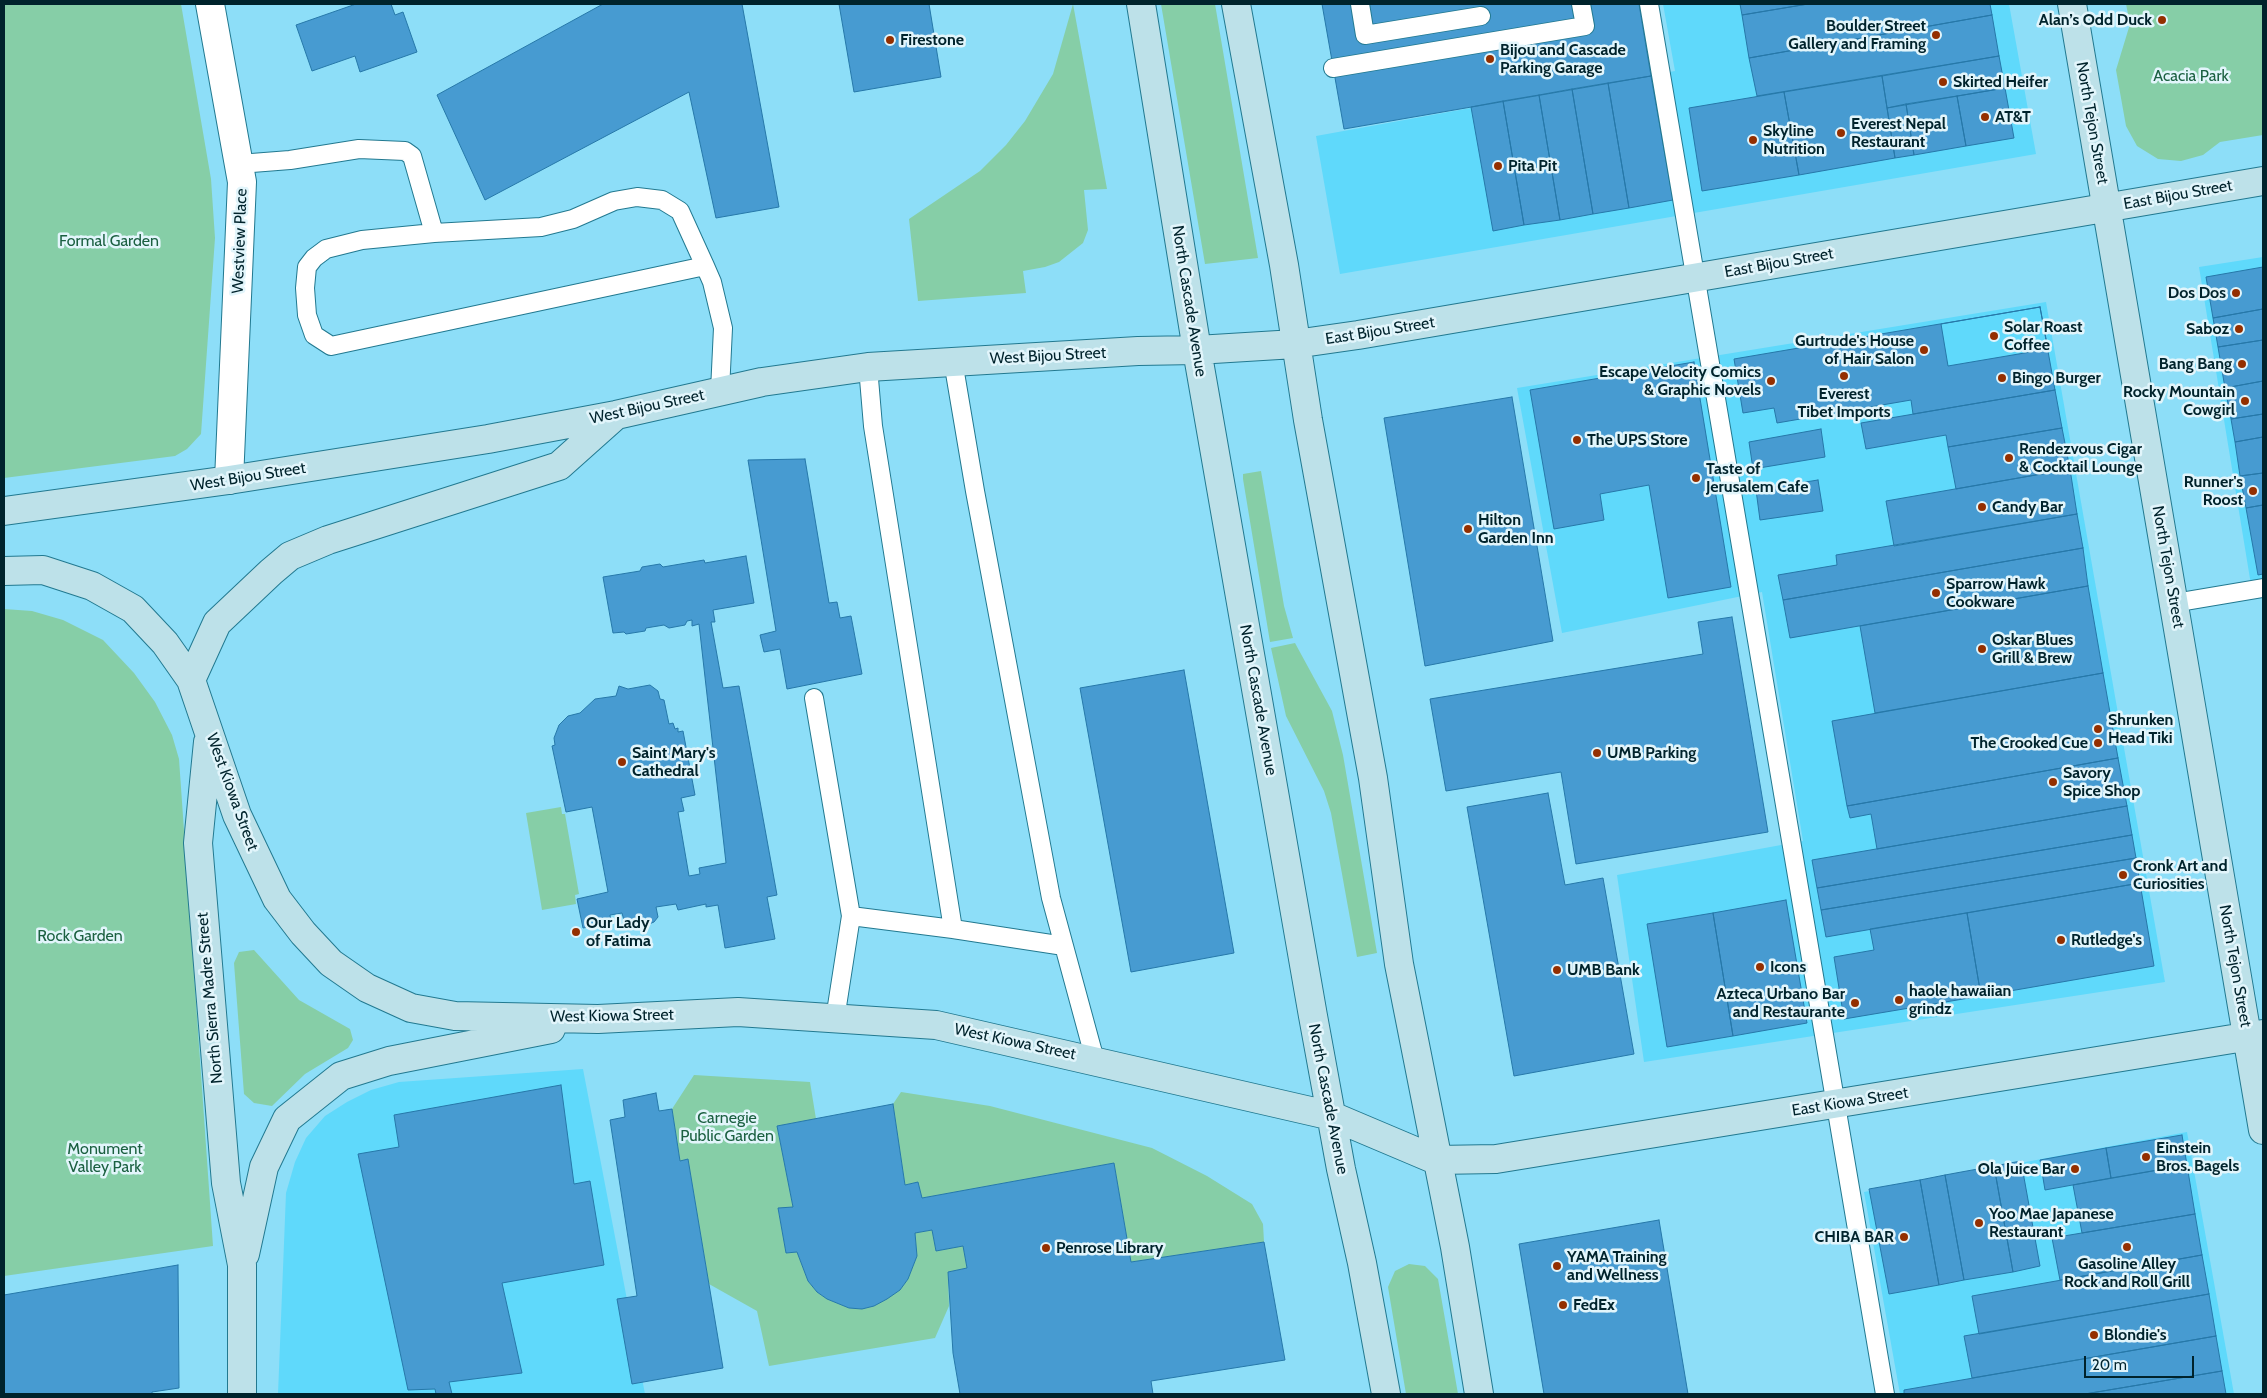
<!DOCTYPE html>
<meta charset="utf-8">
<style>
body{margin:0}
#map{position:relative;width:2267px;height:1398px;overflow:hidden;background:#8ddef8;font-family:Cabin,sans-serif}
canvas{display:block}
.frame{position:absolute;inset:0;border:5px solid #00232c;pointer-events:none}
.scale{position:absolute;left:2084px;top:1356px;width:110px;height:22px;box-sizing:border-box;border:2px solid #00232c;border-top:0;padding-left:6px;font-size:15px;line-height:18px;white-space:nowrap;color:#00232c;-webkit-text-stroke:4px #e2f5fb;paint-order:stroke}
</style>
<div id="map">
<canvas width="2267" height="1398"></canvas>
<div class="frame"></div>
<div class="scale">20 m</div>
</div>
<script>
const c = document.querySelector('canvas').getContext('2d');
c.lineJoin = 'round';
function fill(path, color) {
  c.fillStyle = color;
  c.fill(path, 'evenodd');
}
function poly(rows) {
  const path = new Path2D();
  for (const r of rows) {
    path.moveTo(r[0], r[1]);
    for (let i = 2; i < r.length; i += 2) path.lineTo(r[i], r[i + 1]);
  }
  return path;
}
function strokePath(path, color, width, dash) {
  c.strokeStyle = color;
  c.lineWidth = width;
  c.lineCap = dash ? 'butt' : 'round';
  c.setLineDash(dash || []);
  c.stroke(path);
}
function label(font, color, halo, rows, align = 'center') {
  c.font = font + ' Cabin,sans-serif';
  c.lineWidth = 5;
  c.setLineDash([]);
  c.textBaseline = 'middle';
  c.strokeStyle = halo;
  c.fillStyle = color;
  for (const [text, x, y, turn = 0] of rows) {
    c.save();
    c.translate(x, y);
    c.rotate((+turn || 0) * Math.PI / 180);
    c.textAlign = isNaN(turn) ? turn : align;
    if (halo) c.strokeText(text, 0, 0);
    c.fillText(text, 0, 0);
    c.restore();
  }
}
const built = poly([
 [1663,4,2009,4,2036,154,1340,274,1316,136,1675,71],
 [2263,257,2263,589,2252,591,2199,267],
 [2046,302,2165,982,1644,1062,1617,875,1803,841,1762,592,1562,633,1517,388],
 [583,1069,645,1394,278,1394,286,1193,295,1162,306,1138,325,1116,347,1102,371,1090,399,1082],
 [2187,1132,2234,1394,1900,1394,1864,1192]
]);
const green = poly([
 [4,4,181,4,211,179,215,238,201,434,187,449,175,456,4,478],
 [1073,4,1107,189,1084,190,1088,230,1083,243,1059,262,1045,267,1023,271,1026,293,918,301,909,219,980,171,1006,145,1025,121,1053,74],
 [1161,4,1215,4,1258,258,1205,264],
 [2126,4,2263,4,2263,135,2220,142,2203,155,2181,161,2158,159,2137,146,2126,126,2116,70,2130,24],
 [1261,471,1284,606,1293,638,1270,642,1243,479,1243,474],
 [4,609,32,611,63,620,103,640,134,673,155,702,172,735,179,759,213,1246,4,1276],
 [1295,643,1332,711,1343,755,1377,953,1357,957,1331,813,1324,791,1286,716,1271,648],
 [561,807,562,814,565,814,579,894,575,895,576,904,542,910,526,813],
 [254,950,299,1000,350,1029,353,1040,348,1048,305,1074,272,1106,254,1103,244,1094,234,963,239,952],
 [694,1075,810,1082,816,1119,777,1126,793,1207,778,1209,786,1253,797,1252,808,1281,817,1292,827,1299,849,1308,862,1309,874,1306,900,1290,908,1279,917,1256,915,1233,932,1230,936,1251,963,1246,967,1268,948,1272,949,1306,935,1338,769,1366,757,1311,709,1284,688,1159,680,1161,672,1109],
 [901,1092,990,1106,1152,1148,1207,1176,1252,1204,1263,1224,1264,1242,1131,1262,1114,1163,922,1198,918,1182,905,1185,893,1104],
 [1409,1264,1425,1266,1438,1279,1458,1394,1406,1394,1388,1287,1395,1271]
]);
const building = poly([
 [356,4,391,4,395,15,403,12,417,52,360,72,355,56,312,71,296,25,356,4],
 [603,4,742,4,779,207,716,218,689,92,485,200,437,95,603,4],
 [839,4,929,4,941,77,854,92,839,4],
 [1322,4,1639,4,1651,76,1344,129,1322,4],
 [1740,4,1808,4,1742,15,1740,4],
 [1808,4,1990,4,1992,15,1749,58,1742,15,1808,4],
 [1992,15,1999,56,1757,96,1749,58,1992,15],
 [1999,56,2005,88,1887,108,1882,76,1999,56],
 [1651,76,1673,200,1629,208,1608,83,1651,76],
 [1882,76,1895,158,1799,175,1784,92,1882,76],
 [1608,83,1629,208,1593,214,1572,89,1608,83],
 [2005,88,2014,138,1966,146,1957,96,2005,88],
 [1572,89,1593,214,1560,220,1539,95,1572,89],
 [1784,92,1799,175,1702,191,1689,108,1784,92],
 [1539,95,1560,220,1524,225,1503,101,1539,95],
 [1957,96,1966,146,1914,155,1906,104,1957,96],
 [1503,101,1524,225,1493,231,1471,107,1503,101],
 [1906,104,1914,155,1895,158,1887,108,1906,104],
 [2263,267,2263,309,2213,318,2206,277,2263,267],
 [2040,307,2048,349,1948,366,1941,324,2040,307],
 [2040,307,2055,390,1913,414,1911,400,1777,423,1774,408,1743,413,1734,359,2040,307],
 [2263,309,2263,340,2218,347,2213,318,2263,309],
 [2263,340,2263,381,2225,388,2218,347,2263,340],
 [1694,362,1731,587,1668,598,1649,485,1600,494,1604,520,1554,529,1530,390,1694,362],
 [2263,381,2263,414,2231,419,2225,388,2263,381],
 [2055,390,2062,428,1948,447,1946,435,1866,449,1861,423,2055,390],
 [1512,397,1553,641,1425,666,1384,418,1512,397],
 [2263,414,2263,437,2235,442,2231,419,2263,414],
 [2062,428,2070,469,1956,489,1948,447,2062,428],
 [1821,429,1825,457,1753,469,1749,442,1821,429],
 [2263,437,2263,473,2240,476,2235,442,2263,437],
 [805,459,829,603,837,602,840,618,851,616,862,674,787,689,780,649,764,652,760,635,776,631,748,460,805,459],
 [2070,469,2077,514,1894,546,1886,501,2070,469],
 [2263,473,2263,505,2246,508,2240,476,2263,473],
 [1818,480,1823,511,1760,520,1756,490,1818,480],
 [2263,505,2263,574,2258,575,2246,508,2263,505],
 [2077,514,2083,548,1783,600,1778,575,1837,565,1836,555,2077,514],
 [2083,548,2088,586,1790,638,1783,600,2083,548],
 [746,556,754,603,713,610,715,622,711,622,723,688,739,686,777,895,767,897,775,939,725,948,718,905,706,907,706,904,678,910,676,904,656,907,658,917,654,922,639,928,625,924,622,913,610,915,611,923,583,928,577,899,608,892,592,807,566,812,552,746,555,745,554,738,559,725,568,716,580,713,595,699,616,696,619,686,628,689,650,685,658,691,660,699,664,700,669,724,673,723,675,729,678,728,678,732,683,731,695,795,681,798,684,811,678,812,689,876,700,874,699,868,726,863,699,624,692,626,692,620,687,621,685,625,669,628,664,625,646,628,645,631,626,634,624,632,613,633,603,577,640,571,642,567,660,564,663,567,704,560,705,563,746,556],
 [2088,586,2103,673,1875,713,1860,626,2088,586],
 [1732,617,1768,832,1576,864,1561,772,1446,791,1430,699,1703,654,1698,622,1732,617],
 [1184,670,1234,953,1131,972,1080,688,1184,670],
 [2103,673,2118,758,1847,806,1832,721,2103,673],
 [2118,758,2127,806,1877,849,1871,814,1850,818,1847,806,2118,758],
 [1548,793,1565,885,1603,878,1634,1054,1514,1076,1467,807,1548,793],
 [2127,806,2132,835,1817,888,1812,860,2127,806],
 [2132,835,2136,858,1821,910,1817,888,2132,835],
 [2136,858,2140,883,1826,937,1821,910,2136,858],
 [2140,883,2154,966,1981,996,1967,913,2140,883],
 [1786,900,1807,1023,1733,1036,1713,913,1786,900],
 [1713,913,1733,1036,1667,1047,1647,924,1713,913],
 [1967,913,1981,996,1844,1019,1834,957,1874,950,1870,929,1967,913],
 [561,1085,574,1184,590,1181,604,1265,502,1283,522,1373,449,1382,452,1394,436,1394,435,1389,408,1390,358,1154,399,1147,394,1115,561,1085],
 [656,1093,659,1111,672,1109,680,1161,688,1159,723,1368,632,1384,617,1299,637,1296,610,1120,625,1117,623,1100,656,1093],
 [893,1104,905,1185,918,1182,922,1198,1114,1163,1131,1262,1264,1242,1285,1360,1151,1381,1153,1394,960,1394,953,1353,948,1272,967,1268,963,1246,936,1251,932,1230,915,1233,917,1256,908,1279,900,1290,887,1299,874,1306,862,1309,849,1308,827,1299,817,1292,808,1281,797,1252,786,1253,778,1208,793,1207,777,1126,893,1104],
 [2182,1135,2187,1165,2111,1178,2106,1148,2182,1135],
 [2106,1148,2111,1178,2045,1190,2040,1160,2106,1148],
 [2021,1161,2040,1266,2013,1272,1994,1166,2021,1161],
 [2187,1165,2195,1214,2082,1233,2073,1185,2187,1165],
 [1994,1166,2013,1272,1964,1280,1945,1175,1994,1166],
 [1945,1175,1964,1280,1939,1285,1920,1180,1945,1175],
 [1920,1180,1939,1285,1889,1294,1869,1189,1920,1180],
 [2195,1214,2202,1255,2060,1280,2052,1238,2195,1214],
 [1659,1220,1688,1394,1544,1394,1519,1244,1659,1220],
 [2202,1255,2209,1294,1979,1334,1972,1296,2202,1255],
 [178,1265,179,1388,152,1392,152,1394,4,1394,4,1295,178,1265],
 [2209,1294,2216,1336,1972,1378,1964,1336,2209,1294],
 [2216,1336,2222,1371,2085,1394,1904,1394,1904,1390,2216,1336],
 [2222,1371,2226,1394,2085,1394,2222,1371]
]);
const lane = poly([
 [1360,4,1365,35,1481,16],
 [1649,4,1885,1394],
 [1333,68,1585,26,1581,4],
 [239,164,290,160,359,149,405,151,412,156,434,233],
 [705,266,331,346,314,335,307,315,305,288,307,267,314,258,326,249,362,240,434,233,541,227,573,219,614,201,637,197,662,200,680,211,705,266,712,282,723,328,720,391],
 [953,361,975,491,1051,898,1095,1060],
 [868,367,873,426,953,929,1064,946],
 [2174,603,2263,588],
 [814,698,851,916,835,1019],
 [851,916,953,929]
]);
const street = poly([
 [210,4,242,182,229,480]
]);
const secondary = poly([
 [1141,4,1197,350,1313,1016,1341,1169,1362,1263,1386,1394],
 [1236,4,1284,265,1308,420,1373,778,1399,964,1455,1247,1479,1394],
 [2072,4,2263,1130],
 [4,511,229,480,488,439,616,415,762,382,868,367,1138,351,1197,350,1295,344,1358,335,2263,181],
 [4,571,43,570,92,586,133,609,165,643,191,680,237,815,277,899,303,933,331,963,367,988,411,1008,455,1016,598,1019,738,1012,936,1025,1332,1116,1436,1160,1496,1159,2263,1034],
 [191,680,217,623,271,572,290,556,328,540,559,466,615,416],
 [208,742,198,843,226,1183,242,1265,242,1394],
 [245,1254,264,1167,287,1119,341,1076,389,1061,551,1029]
]);
const markers = [
 [2162,20,5,"#942f00"],
 [1936,35,5,"#942f00"],
 [890,40,5,"#942f00"],
 [1490,59,5,"#942f00"],
 [1943,82,5,"#942f00"],
 [1985,117,5,"#942f00"],
 [1841,133,5,"#942f00"],
 [1753,140,5,"#942f00"],
 [1498,166,5,"#942f00"],
 [2236,293,5,"#942f00"],
 [2239,329,5,"#942f00"],
 [1994,336,5,"#942f00"],
 [1924,350,5,"#942f00"],
 [2242,364,5,"#942f00"],
 [1844,376,5,"#942f00"],
 [2002,378,5,"#942f00"],
 [1771,381,5,"#942f00"],
 [2245,401,5,"#942f00"],
 [1577,440,5,"#942f00"],
 [2009,458,5,"#942f00"],
 [1696,478,5,"#942f00"],
 [2253,491,5,"#942f00"],
 [1982,507,5,"#942f00"],
 [1468,529,5,"#942f00"],
 [1936,593,5,"#942f00"],
 [1982,649,5,"#942f00"],
 [2098,729,5,"#942f00"],
 [2098,743,5,"#942f00"],
 [1597,753,5,"#942f00"],
 [622,762,5,"#942f00"],
 [2053,782,5,"#942f00"],
 [2123,875,5,"#942f00"],
 [576,932,5,"#942f00"],
 [2061,940,5,"#942f00"],
 [1760,967,5,"#942f00"],
 [1557,970,5,"#942f00"],
 [1899,1000,5,"#942f00"],
 [1855,1003,5,"#942f00"],
 [2146,1157,5,"#942f00"],
 [2075,1169,5,"#942f00"],
 [1979,1223,5,"#942f00"],
 [1904,1237,5,"#942f00"],
 [2127,1247,5,"#942f00"],
 [1046,1248,5,"#942f00"],
 [1557,1266,5,"#942f00"],
 [1563,1305,5,"#942f00"],
 [2094,1335,5,"#942f00"]
];
const poiNames = [
 ["Alan’s Odd Duck",2152,20,"right"],
 ["Boulder Street",1926,26,"right"],
 ["Gallery and Framing",1926,44,"right"],
 ["Firestone",900,40],
 ["Bijou and Cascade",1500,50],
 ["Parking Garage",1500,68],
 ["Skirted Heifer",1953,82],
 ["AT&T",1995,117],
 ["Everest Nepal",1851,124],
 ["Restaurant",1851,142],
 ["Skyline",1763,131],
 ["Nutrition",1763,149],
 ["Pita Pit",1508,166],
 ["Dos Dos",2226,293,"right"],
 ["Solar Roast",2004,327],
 ["Coffee",2004,345],
 ["Saboz",2229,329,"right"],
 ["Gurtrude's House",1914,341,"right"],
 ["of Hair Salon",1914,359,"right"],
 ["Bang Bang",2232,364,"right"],
 ["Escape Velocity Comics",1761,372,"right"],
 ["& Graphic Novels",1761,390,"right"],
 ["Bingo Burger",2012,378],
 ["Rocky Mountain",2235,392,"right"],
 ["Cowgirl",2235,410,"right"],
 ["Everest",1844,394,"center"],
 ["Tibet Imports",1844,412,"center"],
 ["The UPS Store",1587,440],
 ["Rendezvous Cigar",2019,449],
 ["& Cocktail Lounge",2019,467],
 ["Taste of",1706,469],
 ["Jerusalem Cafe",1706,487],
 ["Runner's",2243,482,"right"],
 ["Roost",2243,500,"right"],
 ["Candy Bar",1992,507],
 ["Hilton",1478,520],
 ["Garden Inn",1478,538],
 ["Sparrow Hawk",1946,584],
 ["Cookware",1946,602],
 ["Oskar Blues",1992,640],
 ["Grill & Brew",1992,658],
 ["Shrunken",2108,720],
 ["Head Tiki",2108,738],
 ["The Crooked Cue",2088,743,"right"],
 ["Saint Mary's",632,753],
 ["Cathedral",632,771],
 ["UMB Parking",1607,753],
 ["Savory",2063,773],
 ["Spice Shop",2063,791],
 ["Cronk Art and",2133,866],
 ["Curiosities",2133,884],
 ["Our Lady",586,923],
 ["of Fatima",586,941],
 ["Rutledge's",2071,940],
 ["Icons",1770,967],
 ["UMB Bank",1567,970],
 ["haole hawaiian",1909,991],
 ["grindz",1909,1009],
 ["Azteca Urbano Bar",1845,994,"right"],
 ["and Restaurante",1845,1012,"right"],
 ["Einstein",2156,1148],
 ["Bros. Bagels",2156,1166],
 ["Ola Juice Bar",2065,1169,"right"],
 ["Yoo Mae Japanese",1989,1214],
 ["Restaurant",1989,1232],
 ["CHIBA BAR",1894,1237,"right"],
 ["Penrose Library",1056,1248],
 ["YAMA Training",1567,1257],
 ["and Wellness",1567,1275],
 ["Gasoline Alley",2127,1264,"center"],
 ["Rock and Roll Grill",2127,1282,"center"],
 ["FedEx",1573,1305],
 ["Blondie's",2104,1335]
];
const parkNames = [
 ["Acacia Park",2191,76],
 ["Formal Garden",109,241],
 ["Rock Garden",80,936],
 ["Carnegie",727,1118],
 ["Public Garden",727,1136],
 ["Monument",105,1149],
 ["Valley Park",105,1167]
];
const streetNames = [
 ["North Tejon Street",2092,123,80],
 ["East Bijou Street",2178,195,-10],
 ["Westview Place",240,241,-88],
 ["East Bijou Street",1779,263,-10],
 ["North Cascade Avenue",1189,301,81],
 ["East Bijou Street",1380,331,-9],
 ["West Bijou Street",1048,356,-3],
 ["West Bijou Street",647,407,-12],
 ["West Bijou Street",248,477,-9],
 ["North Tejon Street",2168,567,80],
 ["North Cascade Avenue",1258,700,80],
 ["West Kiowa Street",232,792,70],
 ["North Tejon Street",2235,966,80],
 ["North Sierra Madre Street",210,998,-95],
 ["West Kiowa Street",612,1016,-1],
 ["West Kiowa Street",1015,1042,12],
 ["North Cascade Avenue",1328,1099,79],
 ["East Kiowa Street",1850,1102,-9]
];
fill(built, '#5fd9fb');
fill(green, '#86cea7');
fill(building, '#479bd1');
strokePath(building, '#2678a9', 1);
strokePath(lane, '#227990', 20);
strokePath(street, '#227990', 30);
strokePath(secondary, '#227990', 30);
strokePath(lane, '#fff', 18);
strokePath(street, '#fff', 28);
strokePath(secondary, '#bde1e9', 28);
for (const [x, y, r, color] of markers) {
  const dot = new Path2D();
  dot.arc(x, y, r, 0, 2 * Math.PI);
  c.fillStyle = color;
  c.fill(dot);
  strokePath(dot, '#e2f5fb', 2);
}
label('bold 16px', '#00232c', '#e2f5fb', poiNames, 'left');
label('16px', '#1b6041', '#e2f5fb', parkNames);
label('16px', '#00232c', '#e2f5fb', streetNames);
</script>
